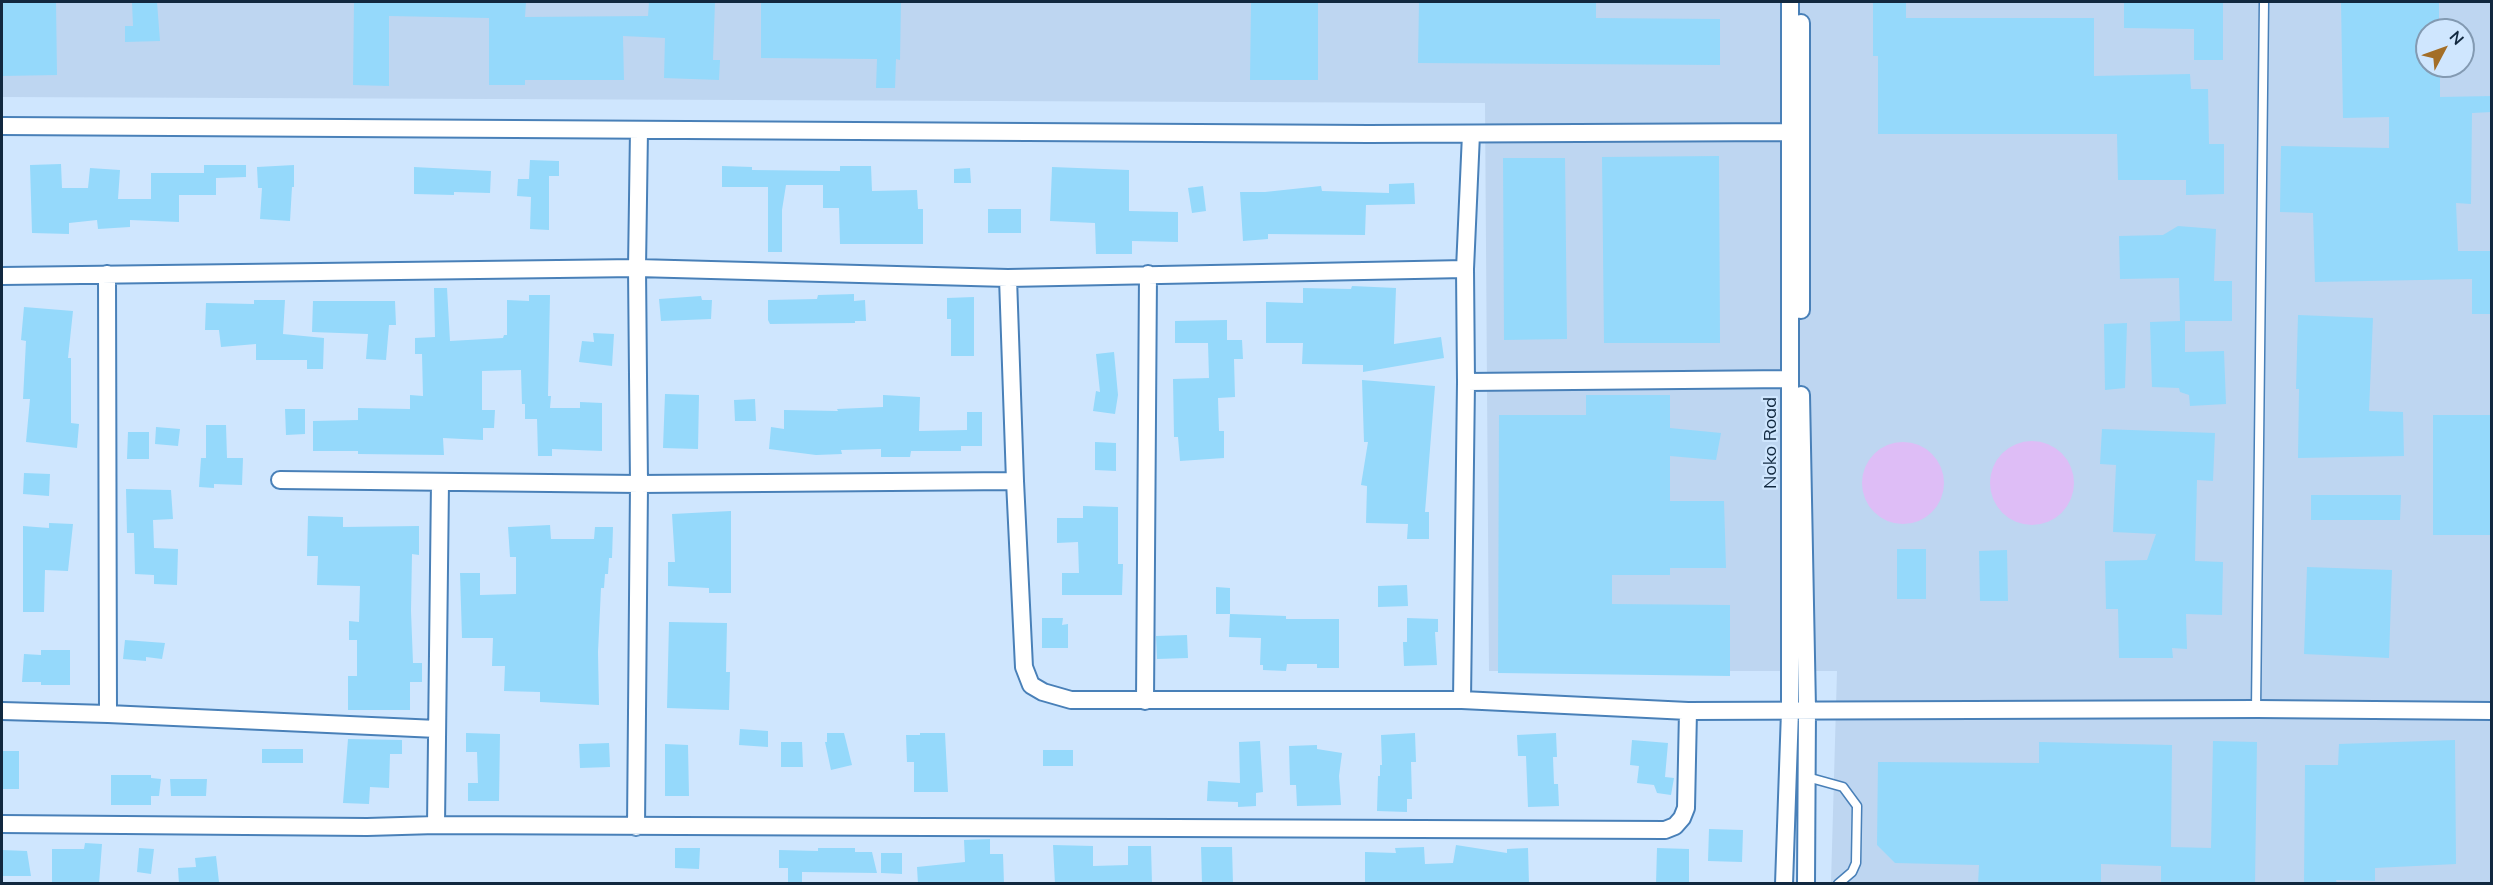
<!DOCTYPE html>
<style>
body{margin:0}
#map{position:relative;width:2493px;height:885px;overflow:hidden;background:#cfe6fe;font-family:Mulish,sans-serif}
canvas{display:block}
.frame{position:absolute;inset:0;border:3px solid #11283f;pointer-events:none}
.north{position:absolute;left:2415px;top:18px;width:60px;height:60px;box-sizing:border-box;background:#cfe6fe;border:2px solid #839ab2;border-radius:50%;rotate:49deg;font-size:16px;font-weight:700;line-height:24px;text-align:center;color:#11283f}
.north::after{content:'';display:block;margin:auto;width:21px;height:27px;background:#a36e27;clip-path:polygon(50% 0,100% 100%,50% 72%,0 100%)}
</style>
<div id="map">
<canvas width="2493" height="885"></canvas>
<div class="frame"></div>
<div class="north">N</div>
</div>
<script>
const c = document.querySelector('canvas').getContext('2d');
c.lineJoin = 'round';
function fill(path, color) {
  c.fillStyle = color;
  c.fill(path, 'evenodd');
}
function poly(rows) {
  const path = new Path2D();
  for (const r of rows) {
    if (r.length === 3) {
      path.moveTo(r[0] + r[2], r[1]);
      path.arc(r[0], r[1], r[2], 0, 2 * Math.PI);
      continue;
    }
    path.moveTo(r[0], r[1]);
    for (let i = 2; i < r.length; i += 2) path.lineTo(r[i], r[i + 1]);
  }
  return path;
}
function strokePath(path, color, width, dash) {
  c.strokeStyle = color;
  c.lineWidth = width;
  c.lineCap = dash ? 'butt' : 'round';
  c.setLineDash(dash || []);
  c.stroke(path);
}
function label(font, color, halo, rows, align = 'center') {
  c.font = font + ' Mulish,sans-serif';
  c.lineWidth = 4.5;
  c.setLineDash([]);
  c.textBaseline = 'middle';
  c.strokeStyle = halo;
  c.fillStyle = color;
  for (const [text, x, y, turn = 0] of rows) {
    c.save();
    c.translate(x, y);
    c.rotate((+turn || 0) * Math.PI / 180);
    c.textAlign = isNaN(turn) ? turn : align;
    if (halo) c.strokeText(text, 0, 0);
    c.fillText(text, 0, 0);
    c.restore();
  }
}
const built = poly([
 [2,2,2491,2,2491,883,1831,883,1837,671,1489,671,1485,103,2,97],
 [2427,30,2463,30,2463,66,2427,66]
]);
const water = poly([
 [2032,483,42],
 [1903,483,41]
]);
const building = poly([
 [2,2,56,2,57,75,2,76],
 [132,2,157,2,160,41,125,42,125,26,133,26],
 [354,2,526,2,525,17,648,16,649,2,715,2,713,60,720,60,719,80,664,78,665,38,623,36,624,80,525,80,525,85,489,85,489,18,389,16,389,86,353,85],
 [761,2,901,2,900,60,896,59,895,88,876,88,877,59,761,58],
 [1251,2,1318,2,1318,80,1250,80],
 [1419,2,1596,2,1596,18,1720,19,1720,65,1418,63],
 [1873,2,1906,2,1906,18,2094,18,2094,76,2190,74,2191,89,2208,89,2209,144,2224,144,2224,194,2186,195,2186,180,2118,180,2117,134,1878,134,1878,56,1873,56],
 [2124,2,2223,2,2223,60,2194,60,2194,29,2124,28],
 [2341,2,2439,2,2439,30,2427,30,2427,66,2440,66,2440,97,2492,96,2492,112,2472,113,2471,204,2456,203,2458,251,2492,251,2492,314,2472,314,2472,279,2315,282,2313,213,2280,212,2281,146,2389,148,2389,117,2343,118],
 [1719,156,1720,343,1604,343,1602,157],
 [1503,158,1565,158,1567,339,1504,340],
 [530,160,559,161,559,176,549,176,549,230,530,229,531,197,517,196,518,179,529,179],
 [61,164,62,188,88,188,90,168,120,170,118,199,151,199,151,173,204,173,204,165,246,165,246,177,216,178,216,195,179,195,179,222,130,220,130,227,98,229,97,220,69,223,69,234,32,233,30,165],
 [294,165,294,187,292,187,290,221,260,219,262,188,258,188,257,167],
 [722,166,752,167,752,170,840,171,840,166,871,166,872,191,917,190,918,209,923,209,923,244,840,244,839,208,823,208,823,185,786,185,782,210,782,252,768,252,768,187,722,187],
 [414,167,491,171,490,193,454,192,454,195,414,194],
 [1052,167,1129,170,1129,211,1178,212,1178,242,1132,241,1132,254,1096,254,1095,223,1050,221],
 [970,168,971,183,954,183,954,169],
 [1414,183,1415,204,1366,205,1365,235,1268,234,1268,239,1243,241,1240,192,1265,192,1321,186,1322,191,1389,193,1389,184],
 [1203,186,1206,211,1192,213,1188,188],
 [988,209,1021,209,1021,233,988,233],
 [2178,226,2216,229,2214,281,2232,281,2232,321,2185,321,2185,352,2224,351,2226,404,2190,406,2189,395,2180,392,2179,388,2152,387,2150,322,2180,321,2179,278,2120,279,2119,236,2163,235],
 [1352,286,1396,288,1394,344,1441,337,1444,358,1363,372,1363,365,1302,364,1303,343,1266,343,1266,302,1303,303,1303,288,1351,289],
 [434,288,447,288,450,341,503,338,504,335,507,335,507,300,529,301,529,295,550,295,548,396,551,396,550,408,580,408,580,402,602,403,602,451,552,449,552,456,538,456,537,419,525,419,525,404,522,404,521,370,482,371,482,410,495,410,494,428,483,428,483,440,443,438,444,455,358,454,358,451,313,451,313,421,358,420,358,408,410,409,410,395,423,396,422,354,415,354,415,338,435,337],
 [854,294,854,301,865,300,866,321,855,321,855,323,770,324,768,320,768,300,817,299,818,295],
 [701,296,702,300,712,300,711,319,661,321,659,299],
 [974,297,974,356,951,356,951,319,947,319,947,298],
 [254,300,285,300,283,334,324,338,323,369,307,369,307,360,256,360,256,344,221,347,219,330,205,330,206,303,254,304],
 [313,301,395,301,396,325,389,325,386,360,366,359,368,334,312,332],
 [24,307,73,311,68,358,71,358,71,423,79,424,77,448,26,442,30,399,23,399,26,341,21,340],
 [2298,315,2373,318,2369,411,2403,412,2404,456,2298,458,2299,389,2296,389],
 [1227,320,1227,340,1242,340,1243,359,1234,359,1235,397,1218,398,1219,431,1224,431,1224,458,1180,461,1178,437,1174,437,1173,379,1209,378,1208,343,1175,343,1175,321],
 [2127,323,2125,388,2105,390,2104,324],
 [593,333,614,334,612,366,579,362,582,341,594,342],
 [1114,352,1118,395,1115,414,1093,411,1096,391,1100,392,1096,354],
 [1362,380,1435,386,1425,512,1429,512,1429,539,1407,539,1408,524,1366,523,1367,486,1361,485,1368,442,1364,442],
 [665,394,699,395,698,449,663,448],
 [883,395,920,397,919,431,967,430,967,412,982,412,982,446,961,446,961,451,911,451,910,457,881,457,881,449,841,450,842,454,816,455,769,449,771,427,784,429,784,410,838,411,837,409,883,407],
 [1586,395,1670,395,1670,428,1721,433,1716,460,1670,456,1670,501,1724,501,1726,568,1670,568,1670,575,1612,575,1612,604,1730,605,1730,676,1498,673,1499,415,1586,415],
 [755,399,756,421,735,421,734,400],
 [285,409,305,409,305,434,286,435],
 [2433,415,2492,415,2492,535,2433,535],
 [206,425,226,425,227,458,243,458,242,485,214,484,214,488,199,487,201,458,206,458],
 [156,427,180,429,178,446,155,444],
 [2102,429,2215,433,2213,481,2197,480,2195,561,2223,562,2222,615,2186,614,2187,649,2172,648,2173,658,2119,658,2118,609,2106,609,2105,561,2147,560,2156,534,2113,532,2116,465,2100,464],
 [128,432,149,432,149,459,127,459],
 [1095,442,1116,443,1116,471,1095,470],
 [24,473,50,474,49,496,23,494],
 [126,489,171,490,173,519,153,520,154,548,178,549,177,585,154,584,154,575,135,574,134,533,127,533],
 [2311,495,2401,495,2400,520,2311,520],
 [1083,506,1118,507,1118,564,1123,564,1122,595,1062,595,1062,573,1079,573,1078,542,1057,543,1057,518,1083,518],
 [731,511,731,593,709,593,709,588,668,586,668,562,675,562,672,514],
 [308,516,343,517,343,527,419,526,419,555,412,554,411,611,413,663,422,663,422,682,410,682,410,710,348,710,348,676,357,676,357,640,349,640,349,621,359,622,360,586,317,585,318,556,307,556],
 [49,523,73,524,68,571,45,570,44,612,23,612,23,526,49,528],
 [550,525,551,539,594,539,595,527,613,527,612,558,609,558,608,574,605,574,604,588,601,588,598,652,599,705,540,702,540,692,504,691,505,666,492,666,493,638,462,638,460,573,480,573,480,595,516,594,516,557,510,557,508,527],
 [1897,549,1926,549,1926,599,1897,599],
 [2007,550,2008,601,1980,601,1979,551],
 [2307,567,2392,570,2389,658,2304,654],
 [1407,585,1408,606,1378,607,1378,586],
 [1216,587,1230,588,1230,614,1216,614],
 [1230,614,1286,616,1286,619,1339,619,1339,668,1317,668,1317,664,1287,664,1286,671,1263,670,1263,665,1260,665,1261,638,1229,637],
 [1042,618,1063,618,1062,625,1068,624,1068,648,1042,648],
 [1407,618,1438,619,1438,632,1435,632,1437,665,1404,666,1403,642,1407,642],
 [669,622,727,623,726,672,730,672,729,710,667,708],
 [1187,635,1188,658,1157,659,1156,636],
 [125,640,165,643,162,659,146,657,146,661,123,659],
 [41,650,70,650,70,685,41,685,41,682,22,682,24,654,41,655],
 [740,729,768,731,768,747,739,745],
 [466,733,500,734,499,801,468,801,468,783,478,783,477,752,466,752],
 [827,733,844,733,852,765,831,770,825,742,827,742],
 [920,733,945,733,948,792,914,792,914,762,907,762,906,735,920,735],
 [1415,733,1416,762,1411,762,1412,799,1407,799,1407,812,1377,811,1378,776,1380,776,1380,765,1382,765,1381,735],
 [1556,733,1557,757,1553,757,1554,784,1558,784,1559,806,1528,807,1526,756,1518,756,1517,735],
 [348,739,402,740,402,754,390,754,389,788,370,787,369,804,343,803],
 [1632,740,1668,743,1665,777,1674,778,1671,795,1657,793,1654,785,1637,783,1639,766,1630,765],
 [2455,740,2456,864,2375,868,2375,881,2336,880,2337,884,2304,884,2305,765,2338,765,2339,744],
 [1260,741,1263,792,1256,793,1256,806,1238,807,1238,802,1207,801,1208,781,1240,783,1239,742],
 [2213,741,2257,742,2255,884,2161,884,2161,866,2101,864,2101,884,1978,884,1979,865,1895,863,1877,845,1878,762,2039,763,2039,742,2172,745,2171,847,2211,848],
 [781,742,802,742,803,767,781,767],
 [609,743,610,767,580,768,579,744],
 [665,744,688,745,689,796,665,796],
 [1317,745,1317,749,1342,753,1339,776,1341,805,1297,806,1296,785,1290,785,1289,746],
 [262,749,303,749,303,763,262,763],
 [1043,750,1073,750,1073,766,1043,766],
 [2,751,19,751,19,789,2,789],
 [111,775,151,775,151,778,161,779,159,796,151,796,151,805,111,805],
 [170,779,207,779,206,796,171,796],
 [1709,829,1743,830,1742,862,1708,861],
 [990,839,990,854,1003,854,1004,884,918,884,917,867,965,862,964,840],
 [85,843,102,844,99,884,52,884,52,849,84,849],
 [1053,845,1093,846,1093,866,1128,865,1128,846,1151,846,1152,884,1055,884],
 [1456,845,1507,853,1507,849,1528,848,1529,884,1365,884,1365,852,1396,853,1395,848,1424,847,1425,864,1453,863],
 [1201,847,1232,847,1233,884,1202,884],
 [139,848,154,849,151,874,137,872],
 [675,848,700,848,699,869,675,868],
 [818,848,855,848,855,852,872,852,877,873,802,872,802,884,788,884,788,868,779,868,779,850,818,851],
 [1657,848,1689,849,1689,884,1656,884],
 [2,850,27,851,31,876,3,876],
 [881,853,902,853,902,874,881,873],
 [216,856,219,882,179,884,178,868,196,867,195,858]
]);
const service = poly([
 [2256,709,2264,2],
 [1807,777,1843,787,1857,806,1856,863,1852,872,1838,884]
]);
const minor = poly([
 [1801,23,1801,310],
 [2,126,1369,134,1788,132],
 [2,276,637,268,1008,278,1465,269],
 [1008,278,1015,481,1024,667,1031,685,1043,692,1071,700,1462,700,1688,711,2256,709,2492,711],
 [1466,382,1790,379],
 [1801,395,1807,709,1806,884],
 [280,480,639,484,1015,481],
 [1462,700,1466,382,1465,269,1471,134],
 [1145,701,1148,274],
 [2,711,108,714,107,274],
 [108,714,437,729],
 [2,824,367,827,436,825,1665,830,1675,826,1682,818,1686,808,1688,711],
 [436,825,440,482],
 [636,827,639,484,637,268,639,130],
 [1784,884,1790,711,1790,2]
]);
const streetNames = [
 ["Noko Road",1771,443,-90]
];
fill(built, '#bed6f1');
fill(water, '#debdf6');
fill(building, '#95d9fb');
strokePath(service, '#4980b8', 11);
strokePath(minor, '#4980b8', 20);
strokePath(service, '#fff', 8);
strokePath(minor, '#fff', 16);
label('18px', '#11283f', '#cfe6fe', streetNames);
</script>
